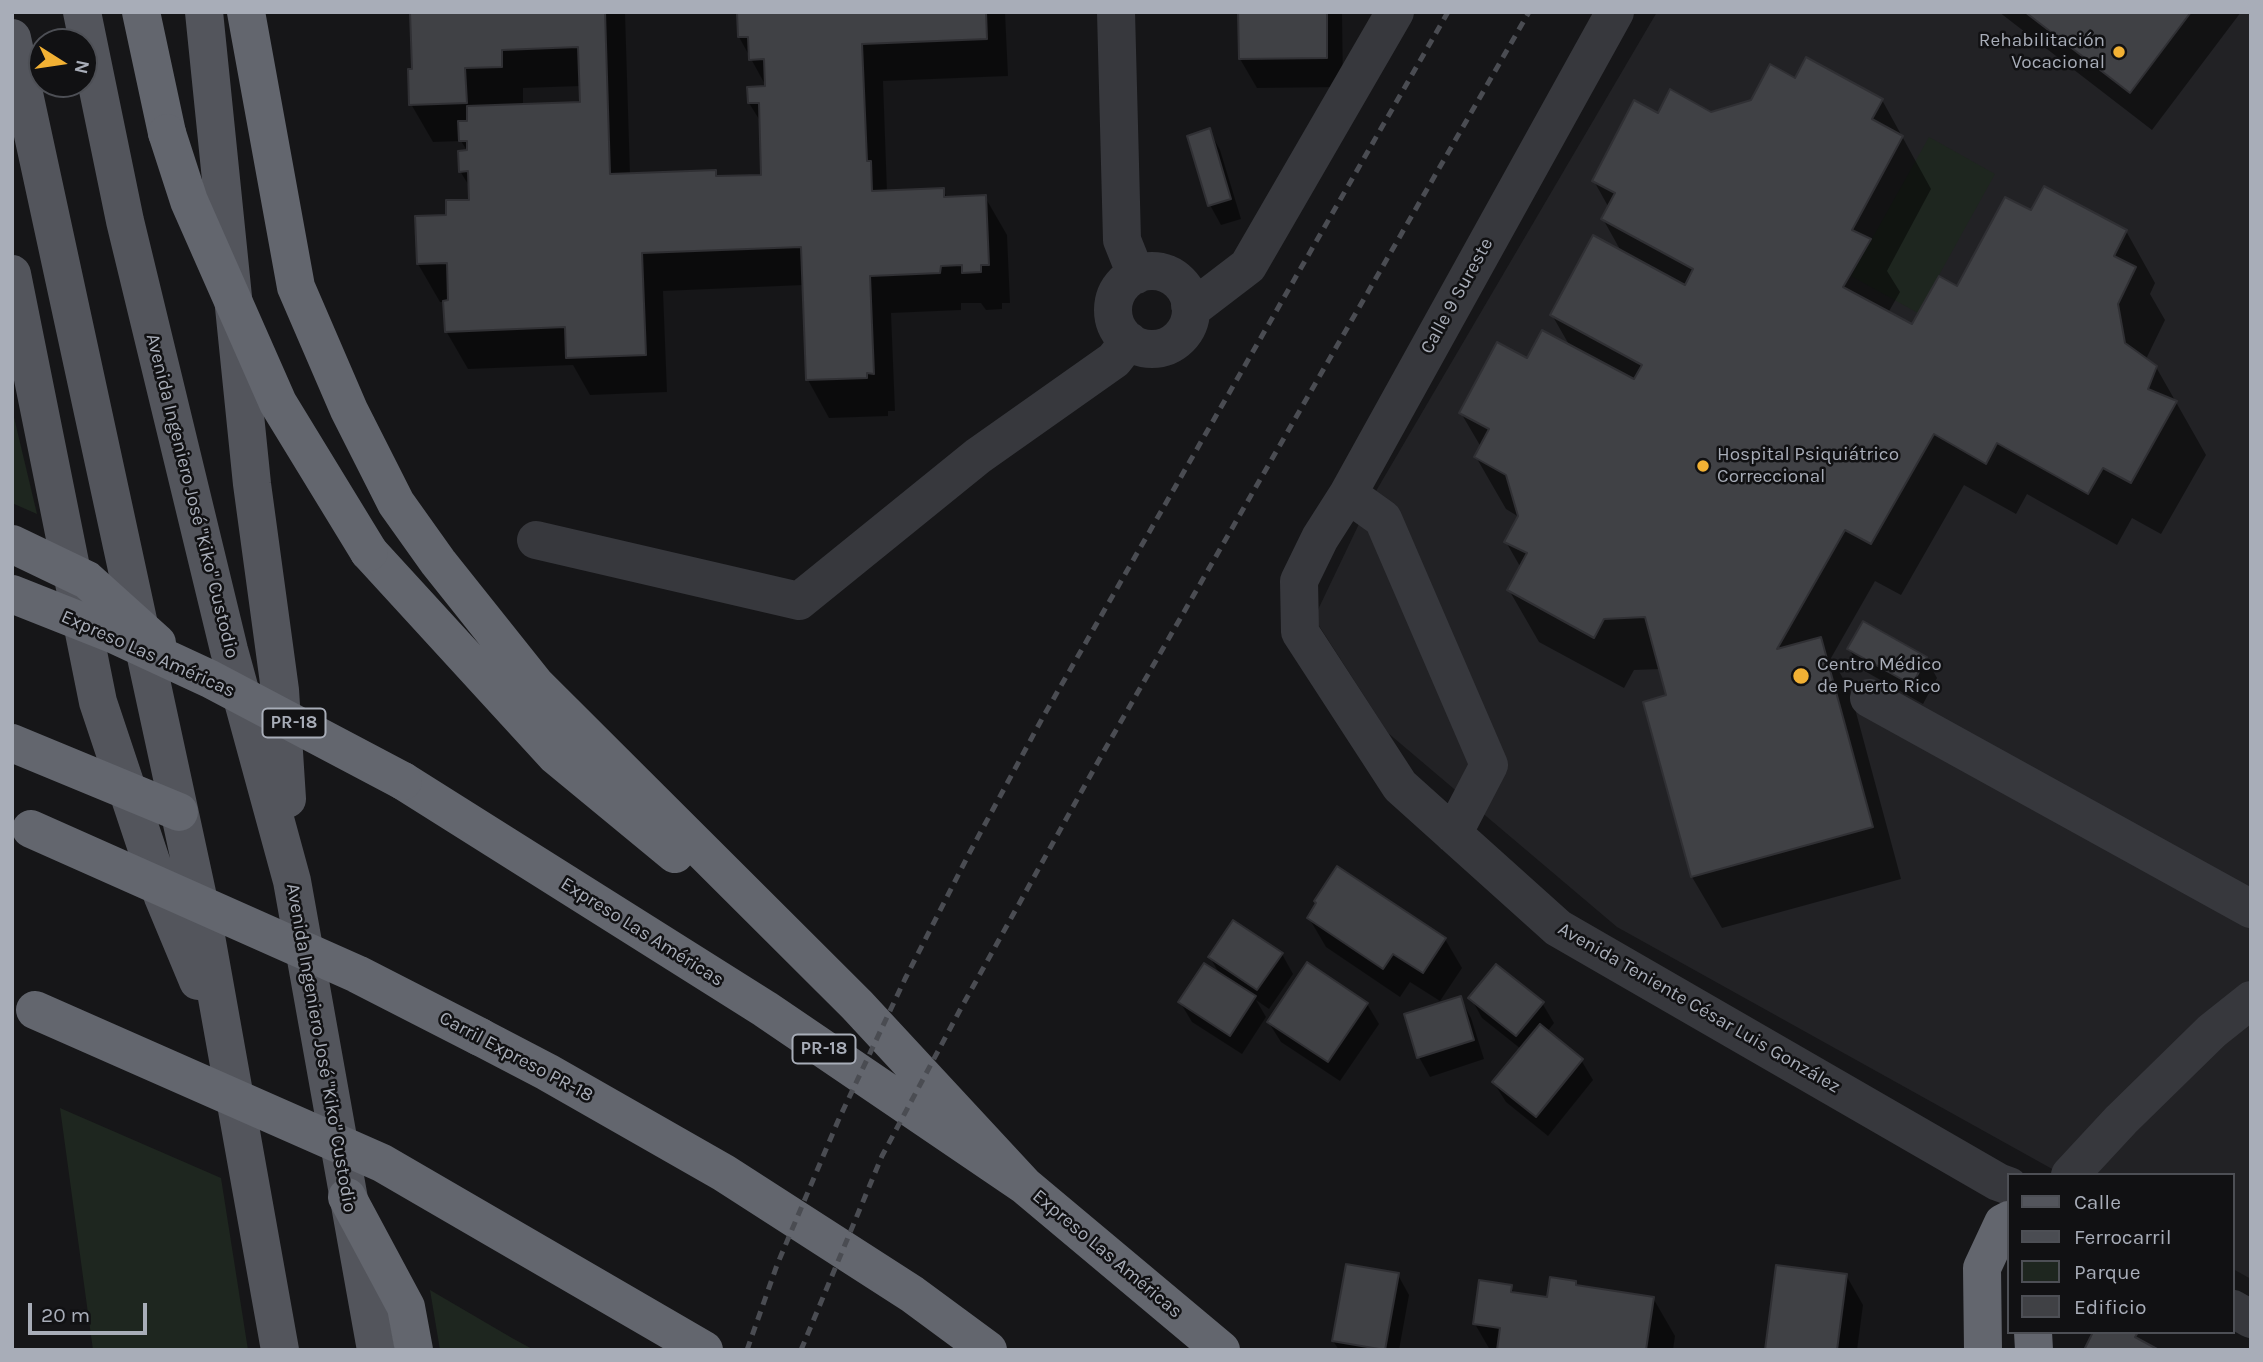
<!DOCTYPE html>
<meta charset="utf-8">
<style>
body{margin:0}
#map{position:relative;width:2263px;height:1362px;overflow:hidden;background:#161618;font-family:Karla,sans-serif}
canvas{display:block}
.frame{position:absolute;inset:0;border:14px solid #a8adb8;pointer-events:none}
.legend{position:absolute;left:2007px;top:1173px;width:228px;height:161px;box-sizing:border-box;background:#111113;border:2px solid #4d4f55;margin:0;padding:9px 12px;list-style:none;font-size:21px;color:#a8adb8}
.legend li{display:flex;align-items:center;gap:14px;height:35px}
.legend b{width:35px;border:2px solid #4d4f55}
.north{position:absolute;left:28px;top:28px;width:70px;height:70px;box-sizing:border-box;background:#111113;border:2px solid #4d4f55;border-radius:50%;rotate:102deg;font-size:19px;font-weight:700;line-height:28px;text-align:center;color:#a8adb8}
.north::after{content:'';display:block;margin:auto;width:24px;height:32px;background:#f2b134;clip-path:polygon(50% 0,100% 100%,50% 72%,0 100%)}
.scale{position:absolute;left:28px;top:1303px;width:119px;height:32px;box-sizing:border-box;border:4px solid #a8adb8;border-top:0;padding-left:9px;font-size:21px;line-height:24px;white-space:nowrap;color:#a8adb8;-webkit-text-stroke:5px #111113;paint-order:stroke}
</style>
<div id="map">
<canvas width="2263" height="1362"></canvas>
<div class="frame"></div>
<ul class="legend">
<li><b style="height:9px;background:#53555c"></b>Calle</li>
<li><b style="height:9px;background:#4a4c52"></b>Ferrocarril</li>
<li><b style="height:19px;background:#1e261f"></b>Parque</li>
<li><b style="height:19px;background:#404145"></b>Edificio</li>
</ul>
<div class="north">N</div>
<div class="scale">20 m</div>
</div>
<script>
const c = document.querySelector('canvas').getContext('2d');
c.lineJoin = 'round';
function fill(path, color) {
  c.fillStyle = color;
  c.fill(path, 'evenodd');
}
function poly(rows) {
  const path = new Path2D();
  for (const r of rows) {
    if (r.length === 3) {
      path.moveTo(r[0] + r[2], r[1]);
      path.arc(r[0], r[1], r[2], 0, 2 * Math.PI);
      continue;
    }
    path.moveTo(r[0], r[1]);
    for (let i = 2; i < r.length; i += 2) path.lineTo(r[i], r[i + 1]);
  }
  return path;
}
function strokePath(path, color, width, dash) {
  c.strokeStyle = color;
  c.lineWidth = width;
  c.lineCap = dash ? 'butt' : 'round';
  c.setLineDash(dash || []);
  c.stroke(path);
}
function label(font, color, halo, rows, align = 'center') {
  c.font = font + ' Karla,sans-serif';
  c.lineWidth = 5;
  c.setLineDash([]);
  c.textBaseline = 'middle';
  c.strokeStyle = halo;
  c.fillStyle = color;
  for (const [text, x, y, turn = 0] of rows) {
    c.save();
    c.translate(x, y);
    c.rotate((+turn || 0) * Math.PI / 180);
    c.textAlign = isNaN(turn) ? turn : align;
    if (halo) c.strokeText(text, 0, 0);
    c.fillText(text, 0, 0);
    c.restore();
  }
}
const built = poly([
 [1657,12,2251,12,2251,1279,2233,1269,2233,1175,2063,1175,1617,927,1388,733,1314,618,1369,503]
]);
const green = poly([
 [1929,137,1995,174,1918,313,1851,276],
 [12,409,37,514,12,503],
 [60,1108,221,1178,248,1350,93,1350],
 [430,1290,512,1338,534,1350,440,1350]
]);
const shadow = poly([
 [412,12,625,12,630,175,715,172,719,178,763,177,762,124,749,103,767,88,739,37,738,12,1005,12,1008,76,883,81,887,192,943,190,948,199,985,197,1007,235,1010,303,1002,303,1002,309,986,310,981,303,961,303,961,310,891,313,895,411,888,411,888,416,829,418,808,380,804,285,663,291,667,392,590,395,573,365,468,369,446,331,445,302,440,302,418,264,448,216,471,201,471,189,460,171,468,152,461,141,433,142,411,104,414,70],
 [581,86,582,103,523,106,523,88],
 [1240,12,1342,12,1343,87,1257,88,1240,59],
 [1999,12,2241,12,2152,130],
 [1796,80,1882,100,1931,189,1887,271,1900,292,1888,313,1912,327,1958,288,2031,213,2126,231,2155,283,2150,294,2165,320,2147,357,2148,361,2156,367,2206,455,2161,534,2132,518,2117,545,2027,494,2016,514,1964,485,1901,595,1875,581,1831,658,1850,690,1901,879,1722,928,1692,877,1668,696,1661,669,1634,670,1624,688,1539,642,1509,590,1521,568,1506,542,1519,517,1506,509,1476,457,1481,447,1461,413,1528,361,1571,348,1552,315,1622,253,1603,219,1609,208,1594,181,1659,116,1711,114,1752,102],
 [1209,130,1220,150,1241,219,1221,225,1210,205],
 [1849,649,1926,658,1937,678,1923,704,1861,669],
 [1309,918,1445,939,1462,968,1440,1001,1410,982,1400,997,1326,947],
 [1282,954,1293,974,1269,1009,1256,1000,1266,1017,1242,1054,1192,1022,1180,1002,1220,975,1210,957],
 [1460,998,1471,1018,1484,1059,1430,1077,1419,1057],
 [1471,998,1542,1003,1554,1023,1547,1032,1581,1060,1593,1080,1548,1136,1506,1102,1494,1083,1521,1049,1482,1018],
 [1367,1004,1379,1024,1340,1081,1281,1042,1269,1023],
 [1398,1275,1409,1295,1399,1350,1339,1350,1333,1341],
 [1846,1275,1863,1305,1857,1350,1767,1350],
 [1575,1282,1578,1287,1653,1298,1675,1336,1673,1350,1490,1350,1475,1324,1511,1287,1515,1294,1549,1299]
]);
const building = poly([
 [410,12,605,12,610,174,716,170,716,176,761,175,759,103,748,103,747,87,765,86,764,59,749,60,748,37,738,37,737,12,986,12,987,39,862,44,867,161,871,161,872,191,944,188,944,197,986,195,989,265,981,265,981,272,962,273,962,265,941,266,940,273,870,276,874,374,867,373,867,378,806,380,801,247,642,253,646,355,566,358,565,327,445,332,443,301,448,300,447,263,417,264,415,216,446,215,446,200,469,200,468,171,459,172,458,151,467,150,467,141,459,141,458,121,467,121,467,106,580,102,578,47,502,50,502,67,465,68,467,103,409,105,408,69,412,69,410,12],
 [1238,12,1327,12,1327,58,1239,59,1238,12],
 [2025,12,2191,12,2130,93,2025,12],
 [1806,57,1883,99,1872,119,1903,136,1852,230,1871,239,1843,287,1912,324,1939,276,1957,286,2005,197,2031,210,2044,186,2127,230,2114,256,2136,267,2118,304,2125,343,2157,366,2148,389,2177,401,2131,483,2103,468,2088,494,1997,443,1986,464,1934,434,1871,544,1845,530,1777,649,1821,637,1873,827,1691,877,1643,702,1666,695,1645,617,1604,619,1594,638,1507,590,1527,553,1504,542,1518,516,1506,475,1474,457,1489,429,1459,413,1497,342,1527,358,1542,330,1634,379,1642,365,1550,315,1593,235,1685,285,1693,269,1601,219,1615,193,1592,181,1634,100,1658,113,1670,89,1711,112,1751,100,1770,64,1795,78,1806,57],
 [1210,128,1231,199,1208,206,1187,136,1210,128],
 [1863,621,1927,657,1912,685,1847,649,1863,621],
 [1337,866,1446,938,1423,973,1393,954,1383,969,1307,918,1316,903,1314,901,1337,866],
 [1233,920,1283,953,1257,990,1208,957,1233,920],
 [1307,962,1368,1003,1328,1062,1267,1022,1307,962],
 [1204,963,1256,996,1230,1036,1178,1002,1204,963],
 [1496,964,1544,1002,1516,1036,1468,998,1496,964],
 [1461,996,1474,1040,1417,1058,1404,1014,1461,996],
 [1540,1024,1583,1059,1536,1117,1492,1082,1540,1024],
 [1346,1264,1399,1273,1385,1350,1332,1341,1346,1264],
 [1776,1265,1847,1274,1837,1350,1765,1350,1776,1265],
 [1550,1277,1576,1281,1576,1285,1654,1297,1646,1350,1497,1350,1500,1328,1473,1324,1479,1280,1512,1285,1511,1292,1547,1297,1550,1277],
 [2093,1332,2133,1332,2137,1334,2135,1337,2159,1350,2084,1350,2093,1332]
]);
const minor = poly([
 [1116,12,1122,240,1136,275],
 [1615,12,1348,494,1320,538,1299,581,1300,632,1400,786,1558,928,1998,1182,2009,1186],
 [1152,310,39],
 [1190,305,1197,305,1248,266,1395,12],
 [1348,494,1383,519,1489,765,1453,834],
 [536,540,799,601,978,456,1114,360,1129,341],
 [1869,698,2251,909],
 [2070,1175,2121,1120,2212,1031,2251,1000],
 [2233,1309,2251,1319]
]);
const major = poly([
 [82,12,125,221,229,650,292,881,376,1350],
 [204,12,252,484,280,690,287,799],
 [12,38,204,925,280,1350],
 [12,274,98,702,163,897,198,981]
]);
const highway = poly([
 [141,12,167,133],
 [246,12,296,287,349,410,396,503,438,562,536,685,857,1005,1024,1185],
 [369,552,555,755,675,854],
 [12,743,179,812],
 [403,781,765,1009,1024,1185,1221,1350],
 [480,1037,547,1072,724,1173,912,1294,988,1350],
 [347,1197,406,1307,414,1350],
 [2033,1332,2034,1350],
 [1983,1350,1982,1268,2003,1223,2009,1220]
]);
const rail = poly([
 [747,1350,777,1265,838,1121,905,979,971,850,1043,717,1448,12],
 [801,1350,882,1156,960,1010,1104,751,1529,12]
]);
const highwayBridge = poly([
 [167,133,189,201,278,403,369,552],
 [12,544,87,580,157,643],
 [12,594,113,634,210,679,403,781],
 [31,829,357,974,480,1037],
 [35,1010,382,1163,704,1350]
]);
const markers = [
 [2119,52,7,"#f2b134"],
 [1703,466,7,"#f2b134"],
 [1801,676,9,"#f2b134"]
];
const shields = [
 [294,723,63],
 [824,1049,63]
];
const shieldNames = [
 ["PR-18",294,723],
 ["PR-18",824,1049]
];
const poiNames = [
 ["Rehabilitación",2105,41,"right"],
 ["Vocacional",2105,63,"right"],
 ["Hospital Psiquiátrico",1717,455],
 ["Correccional",1717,477],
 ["Centro Médico",1817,665],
 ["de Puerto Rico",1817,687]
];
const streetNames = [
 ["Calle 9 Sureste",1457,296,-61],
 ["Avenida Ingeniero José \"Kiko\" Custodio",192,496,76],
 ["Expreso Las Américas",148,654,24],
 ["Expreso Las Américas",642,932,32],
 ["Avenida Teniente César Luis González",1699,1008,30],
 ["Avenida Ingeniero José \"Kiko\" Custodio",321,1048,80],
 ["Carril Expreso PR-18",516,1057,28],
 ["Expreso Las Américas",1107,1254,40]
];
fill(built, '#222225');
fill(green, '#1e261f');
fill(shadow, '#0007');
fill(building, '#404145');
strokePath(building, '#303034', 2);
strokePath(minor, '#37383d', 38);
strokePath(major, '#53555c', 38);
strokePath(highway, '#63666e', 38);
strokePath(rail, '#4a4c52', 5, [9, 7]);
strokePath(highwayBridge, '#63666e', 38);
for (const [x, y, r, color] of markers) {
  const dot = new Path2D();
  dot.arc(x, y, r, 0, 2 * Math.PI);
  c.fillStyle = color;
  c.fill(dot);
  strokePath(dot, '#111113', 2.5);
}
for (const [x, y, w] of shields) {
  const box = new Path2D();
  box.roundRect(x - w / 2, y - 14.5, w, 29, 5);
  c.fillStyle = '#111113';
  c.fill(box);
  strokePath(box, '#a8adb8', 2);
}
label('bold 18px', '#a8adb8', null, shieldNames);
label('19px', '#a8adb8', '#111113', poiNames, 'left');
label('19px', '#a8adb8', '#111113', streetNames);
</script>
